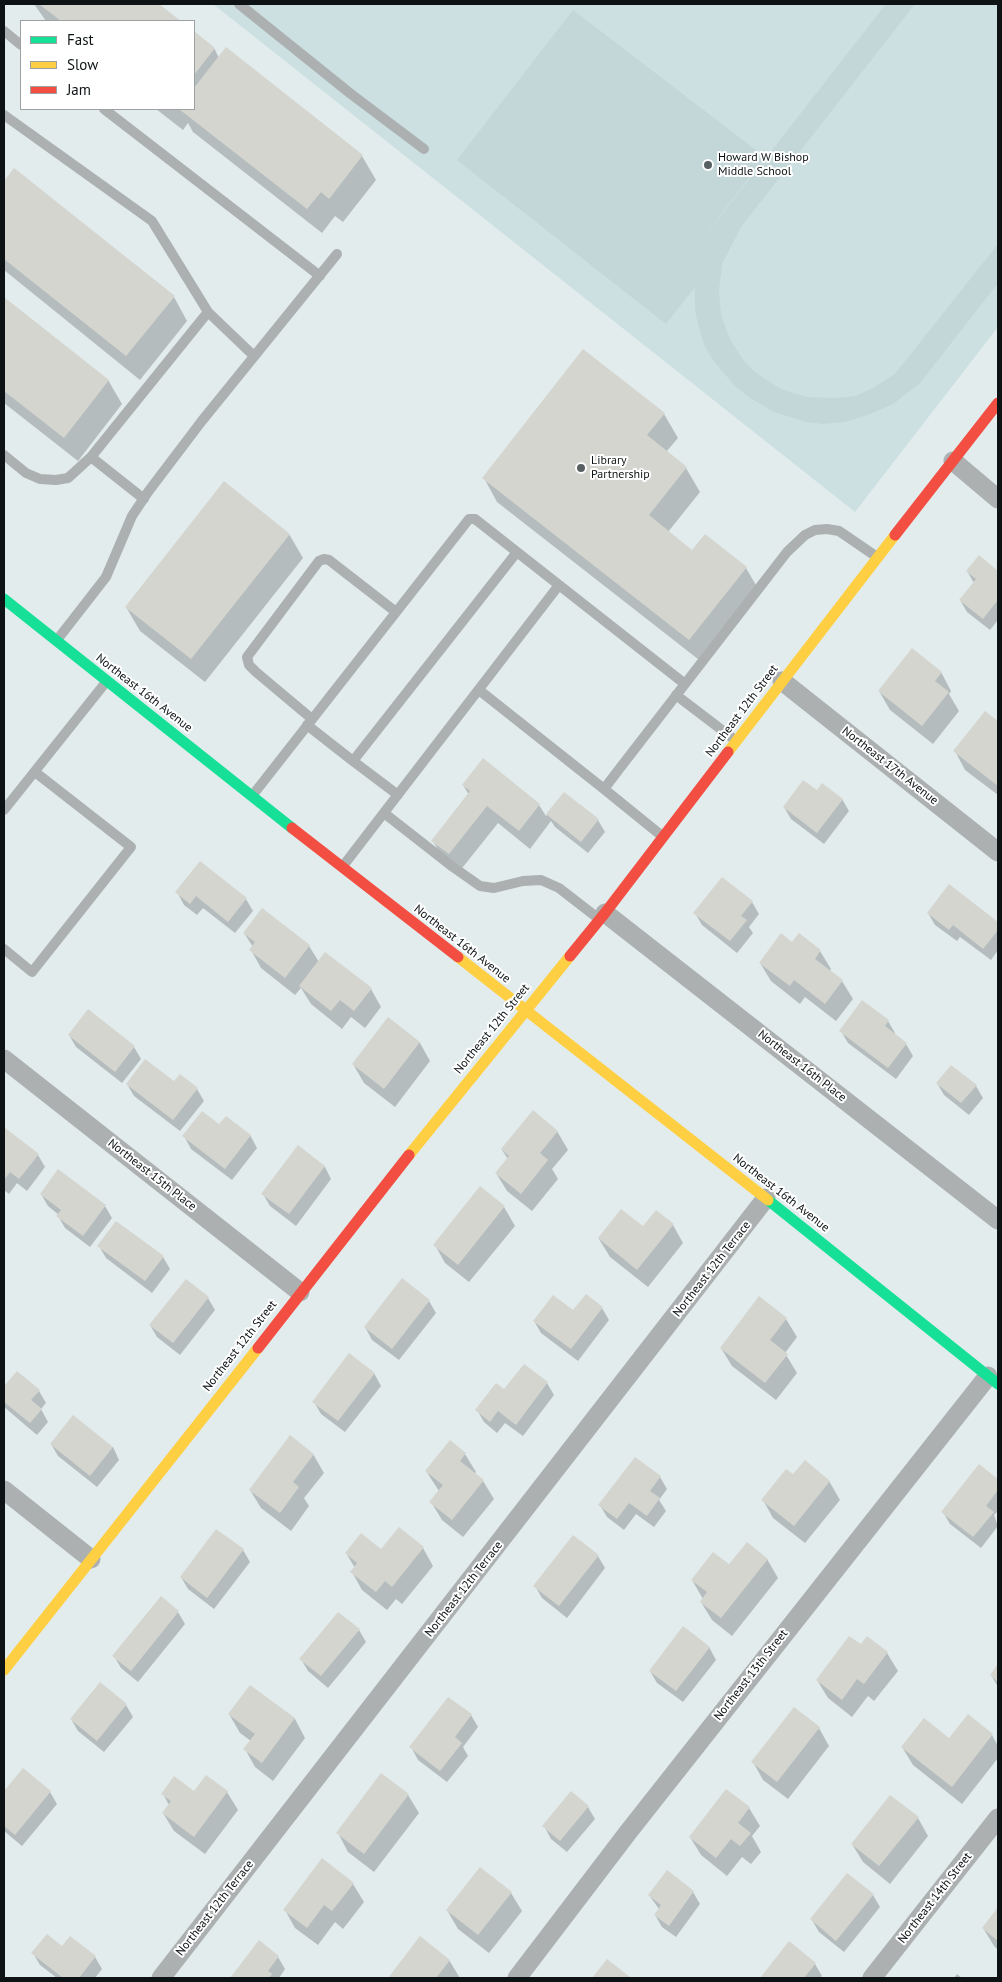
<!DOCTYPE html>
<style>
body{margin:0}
#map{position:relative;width:1002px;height:1982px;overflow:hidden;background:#e2eced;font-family:"PT Sans",sans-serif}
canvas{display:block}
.frame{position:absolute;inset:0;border:5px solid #0d1314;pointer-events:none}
.legend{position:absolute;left:20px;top:20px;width:175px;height:90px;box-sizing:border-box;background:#fff;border:1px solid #9ea1a1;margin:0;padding:6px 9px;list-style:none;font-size:15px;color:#0d1314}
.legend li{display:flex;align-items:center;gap:10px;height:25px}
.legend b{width:25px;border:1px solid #9ea1a1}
</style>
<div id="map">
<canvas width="1002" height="1982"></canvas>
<div class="frame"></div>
<ul class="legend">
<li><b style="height:6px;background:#16e098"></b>Fast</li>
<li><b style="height:6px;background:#ffcf43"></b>Slow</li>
<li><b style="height:6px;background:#f24e42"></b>Jam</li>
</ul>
</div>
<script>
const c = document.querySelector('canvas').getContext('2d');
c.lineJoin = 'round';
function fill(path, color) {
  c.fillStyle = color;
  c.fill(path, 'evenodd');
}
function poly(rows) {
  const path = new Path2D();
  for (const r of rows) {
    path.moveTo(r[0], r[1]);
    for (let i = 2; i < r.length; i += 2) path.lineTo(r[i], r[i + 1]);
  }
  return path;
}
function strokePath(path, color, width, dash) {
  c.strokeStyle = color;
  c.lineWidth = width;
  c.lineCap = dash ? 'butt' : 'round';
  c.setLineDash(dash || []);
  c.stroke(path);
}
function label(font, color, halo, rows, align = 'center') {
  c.font = font + ' "PT Sans",sans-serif';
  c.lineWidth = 4;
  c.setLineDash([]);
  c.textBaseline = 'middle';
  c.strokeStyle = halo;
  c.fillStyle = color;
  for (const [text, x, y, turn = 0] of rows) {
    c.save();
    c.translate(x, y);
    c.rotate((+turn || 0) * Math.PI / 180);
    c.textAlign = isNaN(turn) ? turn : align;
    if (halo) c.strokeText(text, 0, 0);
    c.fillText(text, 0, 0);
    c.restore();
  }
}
const built = poly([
 [213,4,998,4,998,327,855,512]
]);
const green = poly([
 [886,4,915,4,741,227,722,264,719,291,721,315,730,339,744,361,756,373,781,389,807,397,836,398,855,396,873,388,895,374,998,244,998,283,920,383,893,404,868,415,845,422,823,424,806,422,774,412,750,398,735,386,713,360,705,347,699,328,695,311,695,287,666,324,457,160,573,10,765,157,680,268]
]);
const shadow = poly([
 [34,4,157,4,179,21,46,21],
 [194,33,214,48,219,58,226,49,362,156,376,180,343,222,335,216,322,233,193,132,188,123,183,130,156,109,194,109],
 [15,169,174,297,187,321,140,380,4,270,4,183],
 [4,299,108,380,122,404,78,461,4,403],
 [664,414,678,438,666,452,686,468,700,492,668,532,693,552,746,568,760,592,703,663,497,502,484,478],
 [289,534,303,558,205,682,140,631,126,607],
 [979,557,998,572,998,620,990,630,967,612,960,600,974,583,967,571],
 [941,672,951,691,949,694,959,711,933,744,890,710,879,691],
 [985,712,998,723,998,795,965,770,955,751],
 [463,785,539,805,546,816,565,793,598,820,605,832,588,853,555,827,551,821,530,849,498,823,459,872,443,859,433,841,469,795],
 [817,791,842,799,849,811,824,844,791,819,784,807],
 [949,885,998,923,998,950,991,960,960,937,957,941,935,925,928,913],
 [177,892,246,899,253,911,235,933,203,908,197,915,184,905],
 [752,902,759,914,749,927,753,933,737,953,702,925,695,913],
 [244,933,309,946,319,962,371,989,381,1007,365,1028,351,1017,342,1029,311,1004,301,988,295,995,261,968,251,950,253,947],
 [793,944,820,951,831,969,830,971,842,981,853,999,836,1021,805,997,800,1004,771,981,760,963],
 [88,1011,134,1047,141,1059,122,1083,76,1047,69,1035],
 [388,1019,420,1043,430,1061,395,1107,364,1083,353,1064],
 [888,1021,895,1033,894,1034,906,1044,913,1056,896,1079,848,1043,841,1031],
 [174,1083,197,1089,204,1101,180,1131,134,1096,127,1084],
 [937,1083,976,1086,983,1098,969,1115,944,1095],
 [4,1129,38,1155,45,1167,27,1191,17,1183,9,1194,4,1190],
 [557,1131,568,1150,552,1169,558,1179,532,1211,507,1191,496,1173,508,1159,502,1150],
 [250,1135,257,1148,232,1180,191,1149,184,1136],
 [298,1147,325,1167,331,1179,296,1226,270,1206,263,1194],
 [480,1188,504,1207,515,1226,469,1282,445,1263,435,1245],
 [41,1194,105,1206,112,1218,90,1247,65,1228,58,1216,59,1215,48,1206],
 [673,1225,683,1243,648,1287,610,1257,599,1239,643,1228],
 [99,1246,163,1257,170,1269,152,1293,106,1258],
 [186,1280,208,1298,215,1310,180,1355,157,1337,150,1325],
 [429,1301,436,1313,399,1360,372,1340,365,1327],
 [602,1308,609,1320,578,1361,541,1333,534,1321,574,1312],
 [786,1319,797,1337,785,1353,797,1373,776,1400,732,1366,721,1348],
 [374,1373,381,1386,345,1432,321,1414,314,1402],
 [547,1383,554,1395,523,1436,505,1423,497,1433,484,1422,477,1410,505,1391],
 [4,1386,39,1391,46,1403,41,1409,48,1422,37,1435,4,1407],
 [51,1444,113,1447,119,1460,97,1487,58,1456],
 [313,1454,324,1473,304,1498,309,1506,291,1531,261,1508,250,1490],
 [465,1454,476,1472,475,1474,483,1481,494,1499,463,1537,442,1520,431,1502,439,1491,426,1471],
 [635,1458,660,1477,667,1489,659,1500,666,1511,654,1527,636,1514,624,1530,607,1517,600,1505],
 [980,1466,998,1480,998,1511,994,1515,998,1526,981,1548,950,1524,943,1512],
 [793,1476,829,1481,840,1500,805,1543,773,1518,763,1500],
 [423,1548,433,1566,402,1604,396,1599,387,1610,362,1590,352,1572,355,1568,346,1553],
 [243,1550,250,1562,214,1609,188,1589,181,1577],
 [598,1556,605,1568,567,1618,542,1598,535,1586],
 [767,1559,778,1578,732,1636,712,1620,701,1602,703,1599,692,1580,729,1566],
 [178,1612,185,1624,138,1682,121,1668,114,1656],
 [359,1630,366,1642,328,1688,308,1671,301,1659],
 [861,1646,887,1653,898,1671,874,1701,868,1696,852,1717,828,1698,817,1680],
 [709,1647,716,1660,683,1702,657,1683,650,1671],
 [998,1666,998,1687,991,1675],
 [251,1686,295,1719,305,1738,273,1781,255,1767,245,1749,251,1741,240,1733,229,1714],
 [126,1705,133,1717,104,1752,78,1731,71,1719],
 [471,1715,478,1727,463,1747,468,1756,447,1782,418,1760,411,1747],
 [819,1728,829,1746,788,1799,763,1780,753,1762],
 [992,1735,998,1746,998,1758,962,1804,913,1765,902,1747],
 [23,1770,50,1792,57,1804,22,1846,4,1831,4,1793],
 [726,1790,749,1808,760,1826,752,1836,761,1852,751,1864,742,1857,727,1876,701,1855,690,1837],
 [227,1792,238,1810,205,1854,174,1831,163,1813,169,1805,163,1794],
 [408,1795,419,1813,374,1872,348,1852,338,1833],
 [588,1807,595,1819,567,1852,551,1839,544,1826],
 [918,1818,928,1836,890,1884,863,1862,852,1844],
 [667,1872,693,1892,700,1904,676,1937,662,1927,655,1915,659,1909,649,1895],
 [353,1884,364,1902,343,1929,335,1922,318,1945,295,1928,285,1910],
 [511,1893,522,1911,489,1953,458,1929,447,1910],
 [873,1895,880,1907,844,1952,819,1932,812,1920],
 [998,1909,998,1950,994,1946,983,1928],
 [420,1938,449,1960,460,1978,390,1978],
 [259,1942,278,1957,285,1969,279,1978,232,1978],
 [789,1943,815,1964,822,1976,820,1978,761,1978],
 [62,1948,95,1957,102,1969,95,1978,57,1978,40,1965,33,1953],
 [957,1974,962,1978,954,1978]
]);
const building = poly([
 [39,4,159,4,181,21,61,21],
 [194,31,215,48,194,75],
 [226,47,363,155,329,199,321,192,307,209,179,109,194,109,194,88],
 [14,168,175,296,126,356,4,259,4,181],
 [4,297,109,380,64,438,4,391],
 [583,349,665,413,647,435,687,467,649,515,692,550,705,534,747,567,689,640,482,478],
 [224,481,290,534,191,659,125,607],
 [979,555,998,571,998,600,983,619,959,600,976,579,966,571],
 [912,648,942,672,935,681,949,692,922,726,878,691],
 [985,711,998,721,998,786,953,751],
 [483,758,540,804,519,831,487,806,449,854,431,841,470,791,462,785],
 [803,780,817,790,822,783,843,799,817,833,783,807],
 [564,792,599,819,581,842,546,814],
 [200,861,247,898,228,922,196,896,190,904,175,892],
 [722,877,753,901,741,916,747,920,730,941,693,913],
 [949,884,998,922,998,930,983,949,953,925,949,930,927,913],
 [262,908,310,945,285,978,249,950,255,942,243,933],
 [781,933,792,942,799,933,821,950,815,959,843,980,825,1004,794,980,790,986,759,963],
 [325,952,372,988,354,1011,340,1000,331,1011,299,986],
 [862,1000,889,1020,885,1026,907,1043,888,1068,839,1031],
 [88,1009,135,1046,115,1072,68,1035],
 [388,1017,420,1042,384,1089,352,1064],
 [145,1059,174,1081,180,1074,198,1088,173,1120,126,1084],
 [951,1065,977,1085,961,1103,936,1083],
 [533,1110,558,1131,540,1153,548,1160,521,1194,495,1173,509,1156,501,1149],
 [202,1111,219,1124,226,1116,251,1135,225,1169,182,1136],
 [4,1127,39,1154,19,1179,10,1172,4,1180],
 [298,1145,325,1166,289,1214,261,1194],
 [58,1169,106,1205,83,1236,56,1216,61,1210,40,1194],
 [480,1186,505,1206,458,1265,433,1245],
 [621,1209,643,1226,656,1210,674,1224,637,1270,598,1238],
 [116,1221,164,1256,145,1281,97,1246],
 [402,1278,430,1300,392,1349,364,1327],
 [186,1279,209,1297,173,1343,149,1325],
 [586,1294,603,1307,571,1349,533,1321,553,1295,573,1310],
 [759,1296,787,1318,770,1340,788,1354,765,1383,720,1348],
 [349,1353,375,1373,338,1421,312,1402],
 [524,1364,548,1382,516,1425,498,1411,490,1422,475,1410,496,1383,504,1389],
 [17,1371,40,1390,31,1400,42,1409,30,1423,4,1402,4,1384,5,1385],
 [73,1415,113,1447,90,1476,50,1444],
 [290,1435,314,1454,293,1482,299,1487,280,1513,249,1490],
 [450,1440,466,1453,460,1461,484,1480,452,1520,429,1502,443,1485,425,1471],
 [635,1457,661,1476,650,1491,660,1498,647,1516,629,1503,617,1519,598,1505],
 [805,1460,830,1481,794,1526,761,1500,786,1469,793,1474],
 [979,1464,998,1479,998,1490,986,1506,994,1512,973,1537,941,1512],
 [399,1527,424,1547,392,1587,385,1581,376,1592,350,1572,357,1563,345,1553,361,1533,381,1549],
 [216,1529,244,1549,207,1598,180,1577],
 [573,1535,599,1555,559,1606,533,1586],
 [747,1542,768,1559,721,1618,700,1602,707,1592,691,1580,713,1552,729,1564],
 [161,1596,179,1611,131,1671,112,1656],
 [338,1612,360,1629,321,1676,299,1659],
 [683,1626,710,1647,676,1691,649,1671],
 [849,1636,861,1644,867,1636,888,1652,864,1684,857,1679,842,1700,816,1680],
 [998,1664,998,1682,990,1675],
 [100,1682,127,1704,97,1741,70,1719],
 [250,1685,295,1718,262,1763,243,1749,255,1734,228,1714],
 [448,1697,472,1714,455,1737,462,1743,440,1771,409,1747],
 [794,1707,820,1727,777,1782,751,1762],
 [968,1714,993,1734,952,1787,901,1747,924,1718,949,1738],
 [23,1768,51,1791,15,1835,4,1826,4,1791],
 [381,1773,409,1794,364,1854,336,1833],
 [206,1775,228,1791,194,1837,162,1813,171,1801,161,1794,174,1776,194,1791],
 [726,1789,750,1807,738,1823,751,1833,740,1846,731,1839,716,1858,689,1837],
 [571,1791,589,1806,560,1841,542,1826],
 [890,1795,919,1817,879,1866,851,1844],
 [322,1858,354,1883,332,1911,324,1905,307,1928,283,1910],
 [480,1867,512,1892,478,1935,446,1910],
 [667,1870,694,1891,669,1926,654,1915,661,1905,648,1895],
 [847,1873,874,1894,836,1941,810,1919],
 [998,1907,998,1941,982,1928],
 [47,1934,62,1946,70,1936,96,1956,79,1978,63,1978,31,1953],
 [420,1936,450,1960,436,1978,388,1978],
 [259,1940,279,1956,268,1971,272,1974,269,1978,230,1978],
 [789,1941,816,1963,804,1978,760,1978],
 [607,1959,630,1977,629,1978,592,1978]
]);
const lane = poly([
 [239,4,351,94,424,149],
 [4,31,21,45],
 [104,109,320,276],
 [4,115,152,221,208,312],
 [4,455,26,473,40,479,56,480,68,478,91,457],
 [144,499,91,457,208,312,254,356],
 [57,640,106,577,132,516,148,492,201,422,337,254],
 [479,690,604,789],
 [676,695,735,740],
 [312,719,256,672,249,665,247,657,319,561,324,559,329,560,396,612],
 [307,725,353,761],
 [398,795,353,761,517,552],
 [252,796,469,519,475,519,559,585],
 [4,810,106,682],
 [384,813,453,867,480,886,494,888,523,881,541,880,559,888,599,919],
 [662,836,604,789,620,768,787,552,805,535,815,530,827,529,839,531,877,557],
 [343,866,559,585,685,684],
 [4,949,32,972,131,847,35,772]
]);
const street = poly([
 [953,461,998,499],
 [782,681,998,852],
 [605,913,998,1220],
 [4,1059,300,1292],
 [4,1490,91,1559],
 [161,1978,766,1198],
 [517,1978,629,1831,988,1376],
 [872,1978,998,1818]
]);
const fast = poly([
 [4,599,292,828],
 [768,1200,998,1384]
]);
const slow = poly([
 [728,752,895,535],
 [458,957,768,1200],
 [409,1155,570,956],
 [4,1670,258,1348]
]);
const jam = poly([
 [895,535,998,403],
 [292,828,458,957],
 [570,956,605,913,728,752],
 [258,1348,409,1155]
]);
const markers = [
 [708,165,5,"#585f60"],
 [581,468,5,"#585f60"]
];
const poiNames = [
 ["Howard W Bishop",718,158],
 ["Middle School",718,172],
 ["Library",591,461],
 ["Partnership",591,475]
];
const streetNames = [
 ["Northeast 16th Avenue",144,693,38],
 ["Northeast 12th Street",742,711,-53],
 ["Northeast 17th Avenue",890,766,38],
 ["Northeast 16th Avenue",462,944,38],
 ["Northeast 12th Street",492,1029,-51],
 ["Northeast 16th Place",802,1066,38],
 ["Northeast 15th Place",152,1175,38],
 ["Northeast 16th Avenue",781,1193,38],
 ["Northeast 12th Terrace",712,1269,-52],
 ["Northeast 12th Street",240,1346,-52],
 ["Northeast 12th Terrace",464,1589,-52],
 ["Northeast 13th Street",751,1675,-52],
 ["Northeast 14th Street",935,1898,-52],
 ["Northeast 12th Terrace",215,1908,-52]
];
fill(built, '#cce0e2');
fill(green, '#c3d6d8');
fill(shadow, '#0003');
fill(building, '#d5d5d0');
strokePath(lane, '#acb0b0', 10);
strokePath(street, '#acb0b0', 19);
strokePath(fast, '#16e098', 11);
strokePath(slow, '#ffcf43', 11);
strokePath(jam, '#f24e42', 11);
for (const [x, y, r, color] of markers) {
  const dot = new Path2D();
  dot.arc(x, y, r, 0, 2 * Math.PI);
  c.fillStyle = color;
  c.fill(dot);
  strokePath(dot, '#fff', 2);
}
label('12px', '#0d1314', '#fff', poiNames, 'left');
label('12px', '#0d1314', '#fff', streetNames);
</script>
